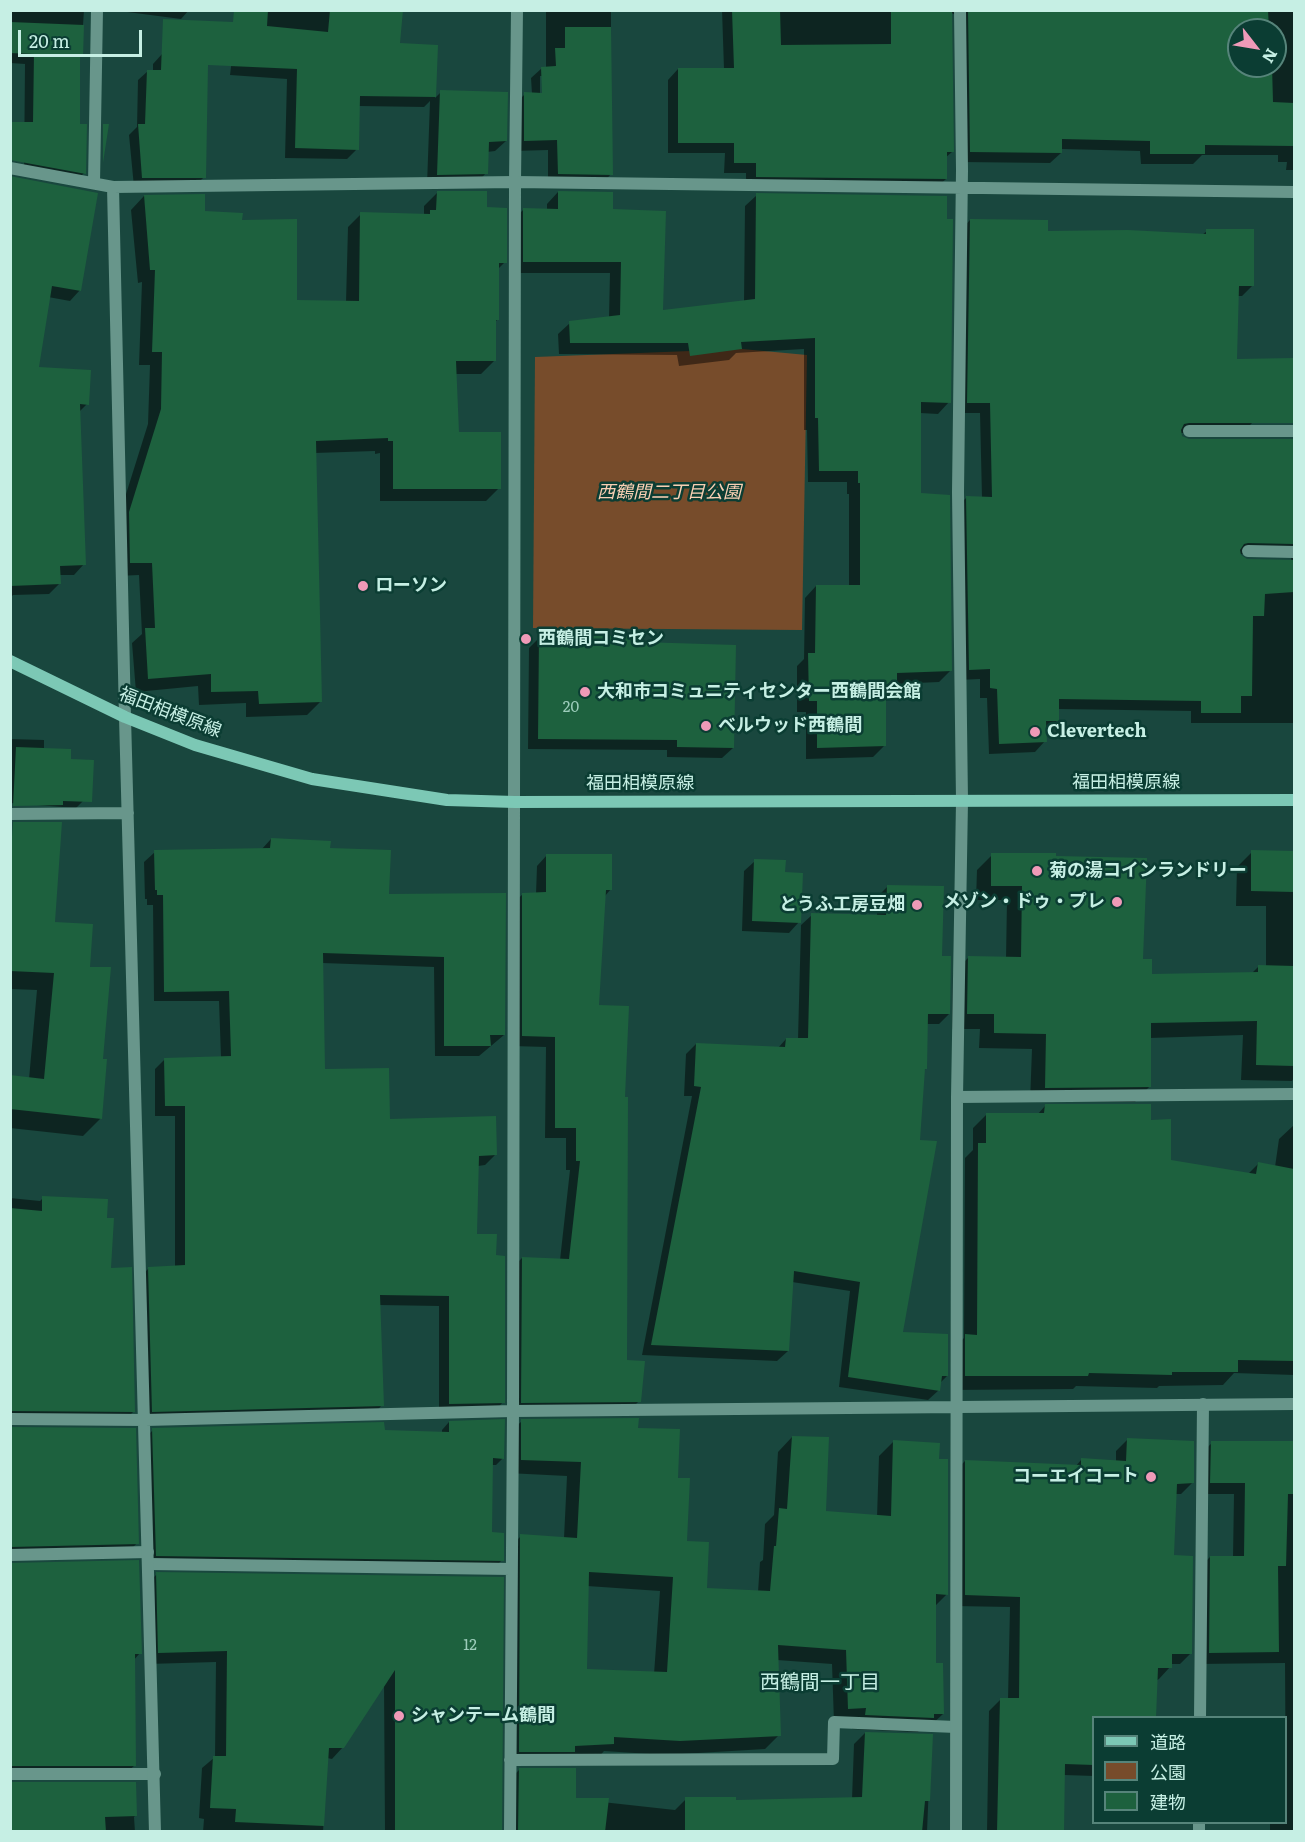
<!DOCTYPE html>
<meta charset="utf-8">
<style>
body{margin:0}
#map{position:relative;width:1305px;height:1842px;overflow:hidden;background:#19473e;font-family:Literata,"Noto Sans JP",serif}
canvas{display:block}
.frame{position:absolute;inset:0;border:12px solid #c6efe4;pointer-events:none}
.legend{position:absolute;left:1092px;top:1716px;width:195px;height:108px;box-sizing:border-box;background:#0b3d33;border:2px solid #56847a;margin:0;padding:8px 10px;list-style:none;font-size:18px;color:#c6efe4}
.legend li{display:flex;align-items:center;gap:12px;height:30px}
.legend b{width:30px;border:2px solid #56847a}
.north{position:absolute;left:1227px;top:18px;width:60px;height:60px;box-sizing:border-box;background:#0b3d33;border:2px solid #56847a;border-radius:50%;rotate:121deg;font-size:16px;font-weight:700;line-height:24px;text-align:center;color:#c6efe4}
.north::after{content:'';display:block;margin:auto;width:21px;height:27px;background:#ef9ab8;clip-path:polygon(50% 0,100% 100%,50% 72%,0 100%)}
.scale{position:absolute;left:18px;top:30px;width:124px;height:27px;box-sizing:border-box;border:3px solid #c6efe4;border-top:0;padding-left:8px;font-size:18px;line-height:21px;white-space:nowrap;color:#c6efe4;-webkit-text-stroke:4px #0b3d33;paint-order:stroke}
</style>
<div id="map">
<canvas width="1305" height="1842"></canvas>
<div class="frame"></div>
<ul class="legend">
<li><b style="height:8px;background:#7cc8b5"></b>道路</li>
<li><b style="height:16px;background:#774c2b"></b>公園</li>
<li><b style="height:16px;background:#1d613e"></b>建物</li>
</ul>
<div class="north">N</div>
<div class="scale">20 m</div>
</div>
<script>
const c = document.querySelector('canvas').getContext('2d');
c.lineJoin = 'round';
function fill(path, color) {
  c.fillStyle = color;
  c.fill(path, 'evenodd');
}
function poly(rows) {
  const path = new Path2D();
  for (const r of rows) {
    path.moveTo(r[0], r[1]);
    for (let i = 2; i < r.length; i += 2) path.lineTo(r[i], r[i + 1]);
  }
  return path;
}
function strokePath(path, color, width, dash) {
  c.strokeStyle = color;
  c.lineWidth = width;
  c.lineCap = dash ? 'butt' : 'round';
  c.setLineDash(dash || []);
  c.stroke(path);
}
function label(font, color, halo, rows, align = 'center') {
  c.font = font + ' Literata,"Noto Sans JP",serif';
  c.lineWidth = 5;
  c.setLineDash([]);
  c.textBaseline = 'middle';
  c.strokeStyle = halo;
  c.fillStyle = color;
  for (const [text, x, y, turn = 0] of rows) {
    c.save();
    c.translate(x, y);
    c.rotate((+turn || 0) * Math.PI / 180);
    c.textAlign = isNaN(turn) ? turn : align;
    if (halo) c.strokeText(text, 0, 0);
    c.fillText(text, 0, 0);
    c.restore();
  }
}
const green = poly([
 [742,349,807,355,802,630,533,628,535,357]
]);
const shadow = poly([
 [10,10,84,10,81,56,79,58,78,125,84,173,74,183,24,174,25,64,10,63],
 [112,10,189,10,181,19],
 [238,10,402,10,398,45,437,47,435,98,441,92,506,141,495,151,487,152,486,173,476,184,427,185,430,101,424,107,359,106,357,149,347,159,285,158,287,79,230,75],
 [546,10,611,10,611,174,601,185,548,184,548,150,514,151,515,104,525,94,532,94,531,78,542,68,546,68],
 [540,76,543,76,543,100,540,100],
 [722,10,1294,10,1294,170,1286,170,1287,162,1278,162,1278,155,1202,155,1193,164,1141,164,1140,151,1061,149,1061,153,1050,163,960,162,957,16,950,12,952,152,945,158,946,179,935,189,746,187,746,173,724,173,725,153,668,153,668,80,678,69,724,69],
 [1239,30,1275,30,1275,66,1239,66],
 [162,54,204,177,195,186,134,187,129,135,137,127,138,80,148,71,153,71,153,64],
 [558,192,612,210,661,312,744,302,745,206,757,195,949,402,938,414,920,413,920,494,951,670,939,682,895,684,895,691,885,702,884,746,873,757,806,759,806,712,797,712,797,666,804,659,805,598,816,586,849,586,849,494,847,494,847,482,808,482,807,430,804,430,804,349,736,353,729,360,679,366,677,355,559,354,558,334,570,323,609,318,610,273,512,273,512,221,524,209,547,210,547,204],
 [437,193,485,209,505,262,497,270,497,320,495,322,494,361,481,374,455,374,458,433,499,488,486,501,380,501,380,453,375,454,375,451,315,453,320,702,307,715,246,717,246,703,199,705,198,686,136,692,132,643,142,634,139,575,117,576,116,526,148,424,150,365,139,365,142,282,138,283,131,210,144,196,241,222,296,301,346,302,348,227,361,214,424,215,424,206],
 [10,200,80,290,70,301,48,297,37,368,87,404,79,412,84,564,74,575,59,575,59,584,49,594,13,595,10,598],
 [970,220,1046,232,1202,235,1207,231,1252,286,1242,296,1237,296,1235,361,1253,422,1242,433,1180,433,1180,435,1189,441,1294,440,1294,723,1191,723,1191,711,1058,709,1058,720,1045,731,1045,741,1035,752,989,754,987,698,980,698,980,679,959,680,956,508,967,497,982,498,980,413,957,413,960,231],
 [1239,554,1284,554,1291,558,1292,562,1247,561],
 [540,637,639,643,733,748,722,758,667,757,667,750,528,749,529,648],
 [10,739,44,740,44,750,70,760,91,793,76,808,10,803],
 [271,839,329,849,388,895,504,894,504,1035,479,1056,435,1056,434,967,322,963,323,1071,389,1121,495,1155,485,1165,478,1166,476,1235,494,1256,503,1402,493,1413,439,1414,439,1306,379,1305,382,1405,372,1416,142,1421,138,1279,149,1268,175,1267,175,1116,155,1116,155,1069,165,1059,221,1058,219,1001,154,1001,153,905,147,905,147,899,145,899,144,862,155,852,261,850],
 [10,843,53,923,89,969,102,1060,101,1118,83,1136,10,1128,10,1076,29,1079,37,990,10,989],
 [1252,852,1294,852,1294,1078,1292,1081,1241,1080,1243,1035,1150,1038,1150,1086,1135,1102,1030,1102,1032,1049,979,1048,980,1029,952,1029,953,973,968,958,1006,958,1007,900,976,900,977,870,992,855,1141,960,1150,975,1252,973,1259,966,1266,967,1266,906,1236,906,1237,867],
 [547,855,611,889,605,896,597,1006,624,1099,626,1361,639,1401,629,1411,512,1412,512,1268,522,1258,560,1260,570,1170,566,1170,566,1138,545,1138,546,1047,512,1046,512,904,523,894,536,894,537,866],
 [755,861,799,922,789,933,742,931,744,871],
 [888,886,940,957,949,1014,939,1024,926,1024,926,1068,924,1071,901,1334,947,1376,940,1383,939,1390,928,1400,839,1387,850,1291,792,1282,788,1351,777,1361,642,1355,692,1096,684,1096,686,1054,696,1044,778,1048,786,1039,798,1039,801,925,812,915,877,916,877,897],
 [1045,1106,1150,1121,1170,1162,1248,1174,1258,1164,1275,1167,1279,1139,1294,1125,1294,1375,1234,1373,1223,1385,1159,1386,1157,1388,1076,1386,1073,1389,952,1390,952,1350,964,1338,965,1158,973,1150,973,1128,987,1114,1037,1115],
 [10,1198,40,1201,43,1198,106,1219,110,1270,134,1411,123,1422,10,1421],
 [522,1421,637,1429,677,1479,686,1542,705,1589,758,1592,760,1562,763,1560,765,1524,774,1515,778,1452,792,1437,824,1513,877,1517,879,1456,894,1441,947,1594,935,1606,935,1665,943,1714,928,1728,921,1728,918,1732,852,1729,852,1722,834,1723,832,1664,777,1660,779,1735,765,1749,665,1755,604,1751,598,1758,505,1766,507,1550,521,1536,564,1538,567,1476,507,1473,507,1435],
 [587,1586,660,1591,654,1674,585,1671],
 [449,1422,503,1458,496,1465,492,1465,490,1534,502,1560,495,1567,149,1562,146,1437,153,1430,442,1433,442,1430],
 [10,1429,137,1543,126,1555,10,1557],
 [1127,1440,1192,1483,1181,1494,1175,1494,1172,1557,1191,1653,1180,1664,1170,1664,1170,1667,1159,1679,1094,1718,1094,1776,1064,1775,1062,1832,987,1832,989,1711,1001,1699,1008,1699,1010,1607,954,1606,954,1472,965,1461,1075,1467,1081,1460,1116,1462,1116,1451],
 [1212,1443,1294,1443,1294,1832,1270,1832,1270,1822,1286,1822,1285,1663,1198,1664,1199,1568,1210,1557,1233,1557,1234,1494,1200,1494,1200,1454],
 [10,1565,140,1653,133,1661,135,1765,123,1776,10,1776],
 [157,1574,502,1579,500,1832,385,1832,384,1684,343,1747,332,1759,327,1758,323,1832,203,1832,204,1819,199,1818,202,1768,215,1757,216,1662,148,1664,146,1585],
 [865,1733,931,1736,927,1832,508,1832,508,1781,519,1770,575,1799,675,1810,686,1799,735,1801,852,1799,854,1744],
 [10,1784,136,1815,134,1817,135,1832,10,1832]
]);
const building = poly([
 [234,10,268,10,267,26,328,32,330,10,403,10,400,43,438,45,436,97,360,96,359,150,295,148,297,69,208,65,206,178,142,178,138,124,145,124,147,70,161,70,163,19,233,22],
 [732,10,780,10,781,45,891,44,891,10,952,10,954,152,947,152,947,179,756,177,756,163,734,163,734,143,678,143,678,68,734,68],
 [968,10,1268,10,1269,30,1239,30,1239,66,1272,66,1273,102,1294,103,1294,146,1205,145,1205,154,1150,154,1150,141,1062,139,1062,153,970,152],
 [10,22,84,25,83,57,80,56,80,124,87,124,86,174,10,160,10,122,33,122,34,54,10,53],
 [565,27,611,27,613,175,558,174,557,140,524,141,524,92,542,93,541,67,556,66,555,48,565,48],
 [440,90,508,92,507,141,489,142,488,174,437,175],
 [103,124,109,124,103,163],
 [10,176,98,193,81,291,52,286,39,367,91,370,89,405,80,404,86,565,60,566,61,584,10,586],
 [437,191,487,191,487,207,507,208,507,263,499,263,499,320,496,320,496,361,456,361,459,432,501,432,501,489,393,489,393,441,388,441,388,438,316,441,322,702,259,704,258,691,211,692,211,674,148,679,145,628,155,628,152,563,130,563,129,512,161,409,162,352,152,352,155,270,150,270,144,195,205,194,205,211,243,213,242,220,297,219,297,300,359,301,360,212,430,214,430,210,436,210],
 [558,191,613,192,613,209,666,211,663,310,755,299,756,193,947,196,947,219,953,219,951,403,921,402,921,493,950,495,952,671,897,673,897,692,886,692,886,746,817,748,817,701,809,701,808,653,815,653,816,585,860,585,860,483,858,483,858,471,819,471,818,418,815,418,815,338,741,342,742,349,690,356,688,343,570,343,569,321,620,315,621,262,523,262,523,208,558,209],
 [970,219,1048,220,1048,231,1128,230,1206,234,1206,229,1254,229,1254,286,1239,286,1237,359,1294,358,1294,423,1189,423,1184,424,1181,430,1182,436,1189,439,1294,439,1294,544,1248,543,1244,544,1240,550,1241,555,1247,559,1294,560,1294,592,1265,594,1264,616,1253,616,1252,696,1241,696,1241,713,1201,713,1201,701,1059,699,1059,721,1046,721,1047,742,999,744,997,689,990,688,990,669,969,670,966,496,992,497,990,403,967,403],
 [539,636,641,636,641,642,736,645,734,748,677,747,677,740,538,739],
 [16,747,71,749,71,759,94,760,92,802,63,801,63,805,13,806],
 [13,822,62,822,55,922,93,924,90,967,111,967,103,1059,107,1059,102,1119,10,1109,10,1075,44,1079,54,973,10,971,10,835,12,836],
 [271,838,331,841,330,848,391,850,389,894,506,893,505,1035,490,1035,491,1046,444,1046,444,957,323,953,325,1069,389,1068,390,1119,496,1116,497,1155,479,1156,477,1234,497,1234,496,1255,505,1256,505,1403,449,1404,449,1296,380,1295,384,1406,152,1412,148,1267,185,1265,185,1106,165,1106,164,1058,231,1056,229,991,164,992,163,895,157,895,157,890,155,890,154,850,270,848],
 [1251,850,1294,851,1294,892,1251,891],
 [991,853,1056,853,1056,856,1147,858,1143,959,1152,959,1152,974,1258,972,1258,965,1294,966,1294,1066,1256,1065,1257,1021,1151,1023,1151,1087,1045,1088,1046,1034,994,1033,994,1014,967,1014,968,956,1021,957,1022,886,991,886],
 [546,854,612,854,612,890,606,890,599,1005,629,1006,625,1097,628,1097,627,1360,645,1361,641,1402,521,1403,522,1257,569,1259,580,1161,576,1161,576,1128,555,1128,555,1037,522,1036,522,893,546,892],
 [754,859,786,860,785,872,803,873,801,923,752,921],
 [887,885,944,886,942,956,951,956,950,1014,928,1014,927,1069,925,1069,920,1140,937,1141,903,1332,948,1334,948,1376,942,1376,940,1391,848,1377,860,1282,794,1271,789,1351,651,1345,701,1087,694,1086,696,1043,785,1047,786,1038,808,1038,811,913,886,915],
 [1045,1104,1151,1104,1151,1120,1171,1119,1171,1160,1256,1174,1258,1162,1294,1169,1294,1361,1238,1360,1238,1372,1172,1372,1172,1375,1089,1373,1088,1376,965,1376,965,1334,977,1335,978,1143,986,1143,986,1113,1044,1113],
 [42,1196,108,1199,107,1218,114,1218,111,1268,132,1267,135,1412,10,1411,10,1208,42,1211],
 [639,1418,638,1428,680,1429,678,1478,690,1478,687,1541,709,1542,707,1588,770,1591,774,1546,776,1546,779,1508,787,1509,792,1436,829,1437,826,1511,891,1516,893,1440,940,1443,939,1459,948,1459,948,1595,936,1594,936,1663,943,1663,944,1714,934,1714,934,1718,865,1715,866,1708,848,1709,846,1650,778,1645,781,1736,680,1741,614,1737,614,1744,575,1746,575,1752,519,1752,520,1534,577,1538,581,1462,521,1460,521,1419],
 [589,1572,673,1577,667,1672,587,1669],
 [505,1419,504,1459,493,1458,492,1532,504,1533,504,1561,156,1556,152,1428,384,1422,385,1430,449,1432,449,1421],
 [10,1427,136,1428,139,1544,10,1547],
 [1127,1438,1194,1441,1194,1483,1177,1484,1174,1555,1193,1556,1192,1654,1172,1654,1172,1668,1158,1668,1156,1718,1094,1718,1094,1765,1065,1764,1064,1832,997,1832,1000,1698,1019,1698,1020,1597,965,1595,965,1460,1081,1465,1081,1458,1126,1461],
 [1211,1441,1294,1441,1294,1494,1288,1494,1286,1566,1278,1566,1279,1652,1209,1653,1210,1556,1244,1556,1245,1483,1210,1483],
 [139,1560,142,1654,135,1654,136,1766,10,1766,10,1563],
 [156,1572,504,1577,502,1832,395,1832,395,1670,344,1748,329,1748,324,1826,235,1822,236,1809,210,1808,213,1756,226,1756,227,1651,158,1653],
 [865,1732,933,1734,930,1801,925,1801,922,1832,685,1832,685,1797,736,1797,736,1800,862,1797],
 [519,1768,576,1768,576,1798,609,1798,605,1832,518,1832],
 [10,1782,136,1782,137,1816,105,1817,106,1832,10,1832]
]);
const lane = poly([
 [515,182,517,10],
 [10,1555,148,1552],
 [149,1564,511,1569],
 [1200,1718,1203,1404],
 [510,1760,833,1759,834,1722,956,1727],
 [10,1774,155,1774],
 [510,1832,513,1411],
 [1199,1832,1199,1822]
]);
const street = poly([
 [10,168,113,187,515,182,1294,192],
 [94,183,97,10],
 [113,187,125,717,155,1832],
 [1189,431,1294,431],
 [1248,551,1294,552],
 [10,814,128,813],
 [957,1097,1294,1094],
 [513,1411,515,182],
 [10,1419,145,1420,513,1411,1294,1404],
 [956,1832,957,1097,962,801,958,492,962,170,960,10]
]);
const secondary = poly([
 [10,661,125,717,195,745,312,779,447,800,515,802,1294,800]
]);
const markers = [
 [363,586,6,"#ef9ab8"],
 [526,639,6,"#ef9ab8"],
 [585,692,6,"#ef9ab8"],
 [706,726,6,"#ef9ab8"],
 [1035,732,6,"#ef9ab8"],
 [1037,871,6,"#ef9ab8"],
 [1117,902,6,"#ef9ab8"],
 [917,905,6,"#ef9ab8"],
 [1151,1477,6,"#ef9ab8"],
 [399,1716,6,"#ef9ab8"]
];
const numberNames = [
 ["20",571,708],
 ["12",470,1646]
];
const parkNames = [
 ["西鶴間二丁目公園",669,493]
];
const poiNames = [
 ["ローソン",375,586],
 ["西鶴間コミセン",538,639],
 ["大和市コミュニティセンター西鶴間会館",597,692],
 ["ベルウッド西鶴間",718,726],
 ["Clevertech",1047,732],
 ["菊の湯コインランドリー",1049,871],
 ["メゾン・ドゥ・プレ",1105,902,"right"],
 ["とうふ工房豆畑",905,905,"right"],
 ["コーエイコート",1139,1477,"right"],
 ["シャンテーム鶴間",411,1716]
];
const streetNames = [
 ["福田相模原線",170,713,21],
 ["福田相模原線",1126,783],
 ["福田相模原線",640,784]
];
const neighbourhoodNames = [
 ["西鶴間一丁目",820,1683]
];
fill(green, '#774c2b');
fill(shadow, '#0007');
fill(building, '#1d613e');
strokePath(lane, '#68968b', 12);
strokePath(street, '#68968b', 12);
strokePath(secondary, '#7cc8b5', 12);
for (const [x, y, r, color] of markers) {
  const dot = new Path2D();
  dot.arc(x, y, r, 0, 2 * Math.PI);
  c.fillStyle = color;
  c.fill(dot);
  strokePath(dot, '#0b3d33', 2);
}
label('15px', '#9cccba', null, numberNames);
label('italic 18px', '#f8cfb3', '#0b3d33', parkNames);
label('bold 18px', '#c6efe4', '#0b3d33', poiNames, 'left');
label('18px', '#c6efe4', '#0b3d33', streetNames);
label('20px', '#c6efe4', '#0b3d33', neighbourhoodNames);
</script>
